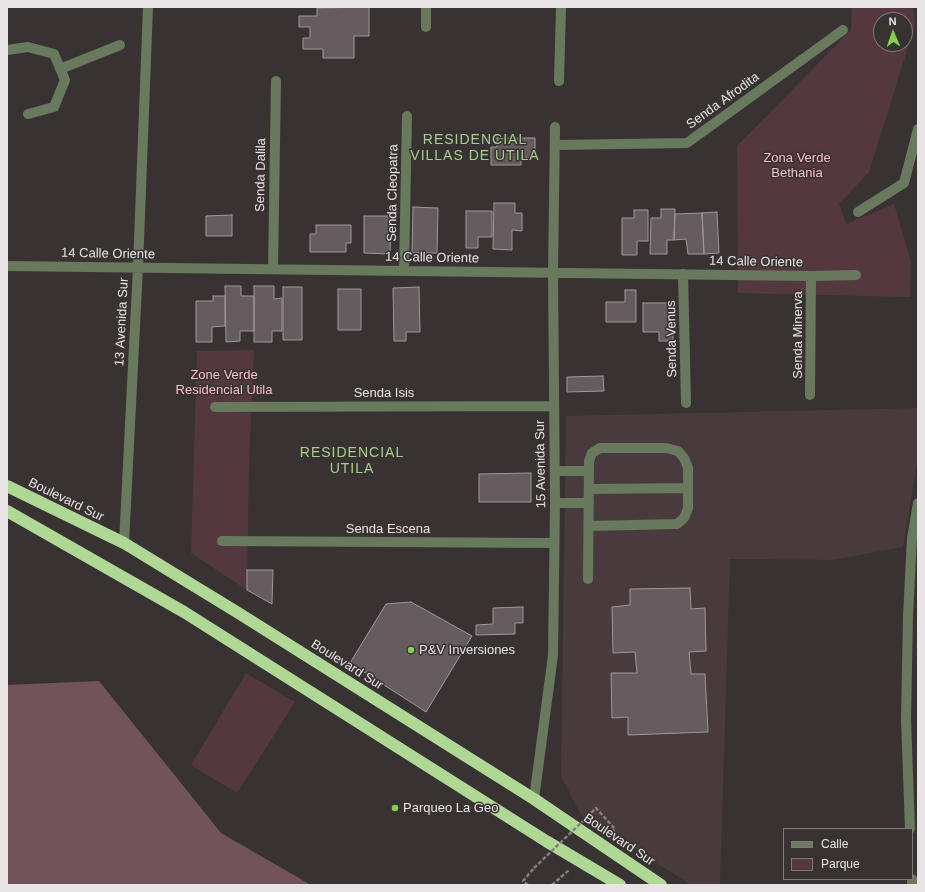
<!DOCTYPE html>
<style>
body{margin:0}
#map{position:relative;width:925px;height:892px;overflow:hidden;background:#393233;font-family:Arial,sans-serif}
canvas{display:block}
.frame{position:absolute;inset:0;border:8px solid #e8e4e5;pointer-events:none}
.legend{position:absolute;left:783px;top:828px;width:130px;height:52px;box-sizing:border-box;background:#393233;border:1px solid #7f797a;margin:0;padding:5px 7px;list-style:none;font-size:12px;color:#e8e4e5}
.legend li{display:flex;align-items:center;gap:8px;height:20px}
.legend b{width:20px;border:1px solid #7f797a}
.north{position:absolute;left:873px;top:12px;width:40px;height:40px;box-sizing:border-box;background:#393233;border:1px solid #7f797a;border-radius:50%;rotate:358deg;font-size:11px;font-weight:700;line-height:16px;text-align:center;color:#e8e4e5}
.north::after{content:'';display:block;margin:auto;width:14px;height:18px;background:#86cf4b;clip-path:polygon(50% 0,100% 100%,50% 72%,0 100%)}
</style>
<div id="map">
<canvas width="925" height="892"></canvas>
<div class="frame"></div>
<ul class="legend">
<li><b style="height:5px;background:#68795e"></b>Calle</li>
<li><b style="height:11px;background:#53393f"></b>Parque</li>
</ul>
<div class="north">N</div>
</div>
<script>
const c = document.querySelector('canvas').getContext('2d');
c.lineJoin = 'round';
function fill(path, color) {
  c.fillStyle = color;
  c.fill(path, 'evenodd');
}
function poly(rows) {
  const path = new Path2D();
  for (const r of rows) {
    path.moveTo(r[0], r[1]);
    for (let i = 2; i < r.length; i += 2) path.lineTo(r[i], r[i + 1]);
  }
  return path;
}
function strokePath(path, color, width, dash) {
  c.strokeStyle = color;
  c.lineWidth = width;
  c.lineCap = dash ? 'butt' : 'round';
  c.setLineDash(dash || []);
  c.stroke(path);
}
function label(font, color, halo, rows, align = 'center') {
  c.font = font + ' Arial,sans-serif';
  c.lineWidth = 3;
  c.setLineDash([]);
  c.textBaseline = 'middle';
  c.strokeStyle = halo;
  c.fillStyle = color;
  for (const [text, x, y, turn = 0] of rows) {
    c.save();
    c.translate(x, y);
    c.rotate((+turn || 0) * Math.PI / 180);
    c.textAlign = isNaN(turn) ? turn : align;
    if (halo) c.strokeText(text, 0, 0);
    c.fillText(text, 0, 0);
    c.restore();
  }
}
const built = poly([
 [918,408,918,457,903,547,832,560,730,559,720,885,691,885,581,815,561,776,566,416]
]);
const green = poly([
 [852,7,913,7,915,25,869,172,839,204,846,224,894,204,911,262,910,297,738,293,737,146,851,30],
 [881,20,905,20,905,44,881,44],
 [254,350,249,462,247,590,191,553,197,351],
 [246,673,295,702,237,793,191,765]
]);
const forest = poly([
 [99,681,221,833,311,885,7,885,7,685]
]);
const building = poly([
 [369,7,369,36,354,36,354,58,323,58,323,49,303,49,303,38,310,38,310,27,299,27,299,16,317,16,317,8,369,7],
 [497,138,535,138,535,158,521,157,521,165,491,165,491,147,497,147,497,138],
 [494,203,515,203,515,213,522,213,522,231,512,230,512,250,493,249,494,203],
 [413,207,438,208,437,253,412,253,413,207],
 [661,209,675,209,674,240,667,240,667,254,650,254,651,218,661,218,661,209],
 [634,210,648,210,648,241,637,241,637,255,622,255,622,218,634,218,634,210],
 [466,211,492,211,492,237,478,237,478,248,466,248,466,211],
 [717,212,719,253,704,254,702,213,717,212],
 [702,213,704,254,688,254,686,239,674,240,675,214,702,213],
 [232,215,232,236,206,236,206,216,232,215],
 [364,216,391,216,390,254,364,253,364,216],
 [316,225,351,225,351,243,346,243,346,252,310,252,310,234,316,234,316,225],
 [225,286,241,286,241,296,254,296,254,331,240,331,240,341,226,342,225,286],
 [254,286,274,286,274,299,282,298,282,331,272,331,272,342,254,342,254,286],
 [283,287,302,287,302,340,283,340,283,287],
 [419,287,420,332,406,332,406,341,394,341,393,288,419,287],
 [338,289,361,289,361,330,338,330,338,289],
 [625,290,636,290,636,322,606,322,606,302,625,302,625,290],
 [213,296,225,296,225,326,212,327,212,342,196,342,196,301,213,301,213,296],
 [643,303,673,303,673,341,659,341,659,332,643,332,643,303],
 [603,376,604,391,567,392,567,377,603,376],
 [531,473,531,502,479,502,479,474,531,473],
 [247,570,273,570,272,604,247,590,247,570],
 [690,588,691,609,705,608,706,651,689,652,691,674,705,674,708,732,628,735,628,717,612,718,611,673,637,673,635,652,613,653,612,607,630,605,630,589,690,588],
 [411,602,472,636,426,712,350,663,386,604,411,602],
 [523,607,523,623,515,623,515,634,476,635,476,625,493,624,493,608,523,607]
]);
const path = poly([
 [587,817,596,808,615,829,611,834],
 [528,885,523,881,534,868],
 [552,885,569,870]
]);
const minor = poly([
 [426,7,426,27],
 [7,50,28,47,54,54,65,80,54,107,28,114],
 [60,69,120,45],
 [559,81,561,7],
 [555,145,687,143,843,30],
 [858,212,904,183,918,129],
 [7,266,811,276,856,275],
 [273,269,276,81],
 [404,271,407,116],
 [683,274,686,403],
 [810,395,811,276],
 [215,407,553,406],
 [555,471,589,471],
 [589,489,688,488],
 [555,503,589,503],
 [222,541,553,543],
 [124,543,138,267,148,7],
 [588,579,589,461,592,453,600,448,666,448,678,451,684,458,688,468,688,508,684,518,677,524,589,526],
 [534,799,553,655,555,503,553,272,555,127],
 [910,829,906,719,908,616,912,538,918,503],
 [912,879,912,885]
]);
const highway = poly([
 [7,486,124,543,240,614,534,799,661,885],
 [7,511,184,612,546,841,620,885]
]);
const pathBridge = poly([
 [534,868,584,820]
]);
const markers = [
 [411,650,4,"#86cf4b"],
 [395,808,4,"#86cf4b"]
];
const streetNames = [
 ["Senda Afrodita",723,101,-36],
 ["Senda Dalila",261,175,-89],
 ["Senda Cleopatra",393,193,-89],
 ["14 Calle Oriente",108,254,1],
 ["14 Calle Oriente",432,258,1],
 ["14 Calle Oriente",756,262,1],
 ["13 Avenida Sur",122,322,-87],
 ["Senda Minerva",798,335,-90],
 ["Senda Venus",672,339,-91],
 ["Senda Isis",384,393],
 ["15 Avenida Sur",541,464,-91],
 ["Boulevard Sur",66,500,26],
 ["Senda Escena",388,529],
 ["Boulevard Sur",347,665,32],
 ["Boulevard Sur",619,840,34]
];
const parkNames = [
 ["Zona Verde",797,158],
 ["Bethania",797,173],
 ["Zone Verde",224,375],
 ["Residencial Utila",224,390]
];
const poiNames = [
 ["P&V Inversiones",419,650],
 ["Parqueo La Geo",403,808]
];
const neighbourhoodNames = [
 ["RESIDENCIAL",475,140],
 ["VILLAS DE UTILA",475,156],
 ["RESIDENCIAL",352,453],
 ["UTILA",352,469]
];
fill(built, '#483a3d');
fill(green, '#53393f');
fill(forest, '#72535a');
fill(building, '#645c5e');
strokePath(building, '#a09799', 1);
strokePath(path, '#847e7f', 2.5, [4, 2]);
strokePath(minor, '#68795e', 10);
strokePath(highway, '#aed893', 12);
strokePath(pathBridge, '#847e7f', 2.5, [4, 2]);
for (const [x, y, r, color] of markers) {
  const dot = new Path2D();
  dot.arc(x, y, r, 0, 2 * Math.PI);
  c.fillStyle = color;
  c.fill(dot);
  strokePath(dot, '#393233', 1.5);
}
label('13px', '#e8e4e5', '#393233', streetNames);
label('13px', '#fbbecc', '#393233', parkNames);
label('13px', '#e8e4e5', '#393233', poiNames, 'left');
c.letterSpacing = '1px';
label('14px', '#a6cf8c', '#393233', neighbourhoodNames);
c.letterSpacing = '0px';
</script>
